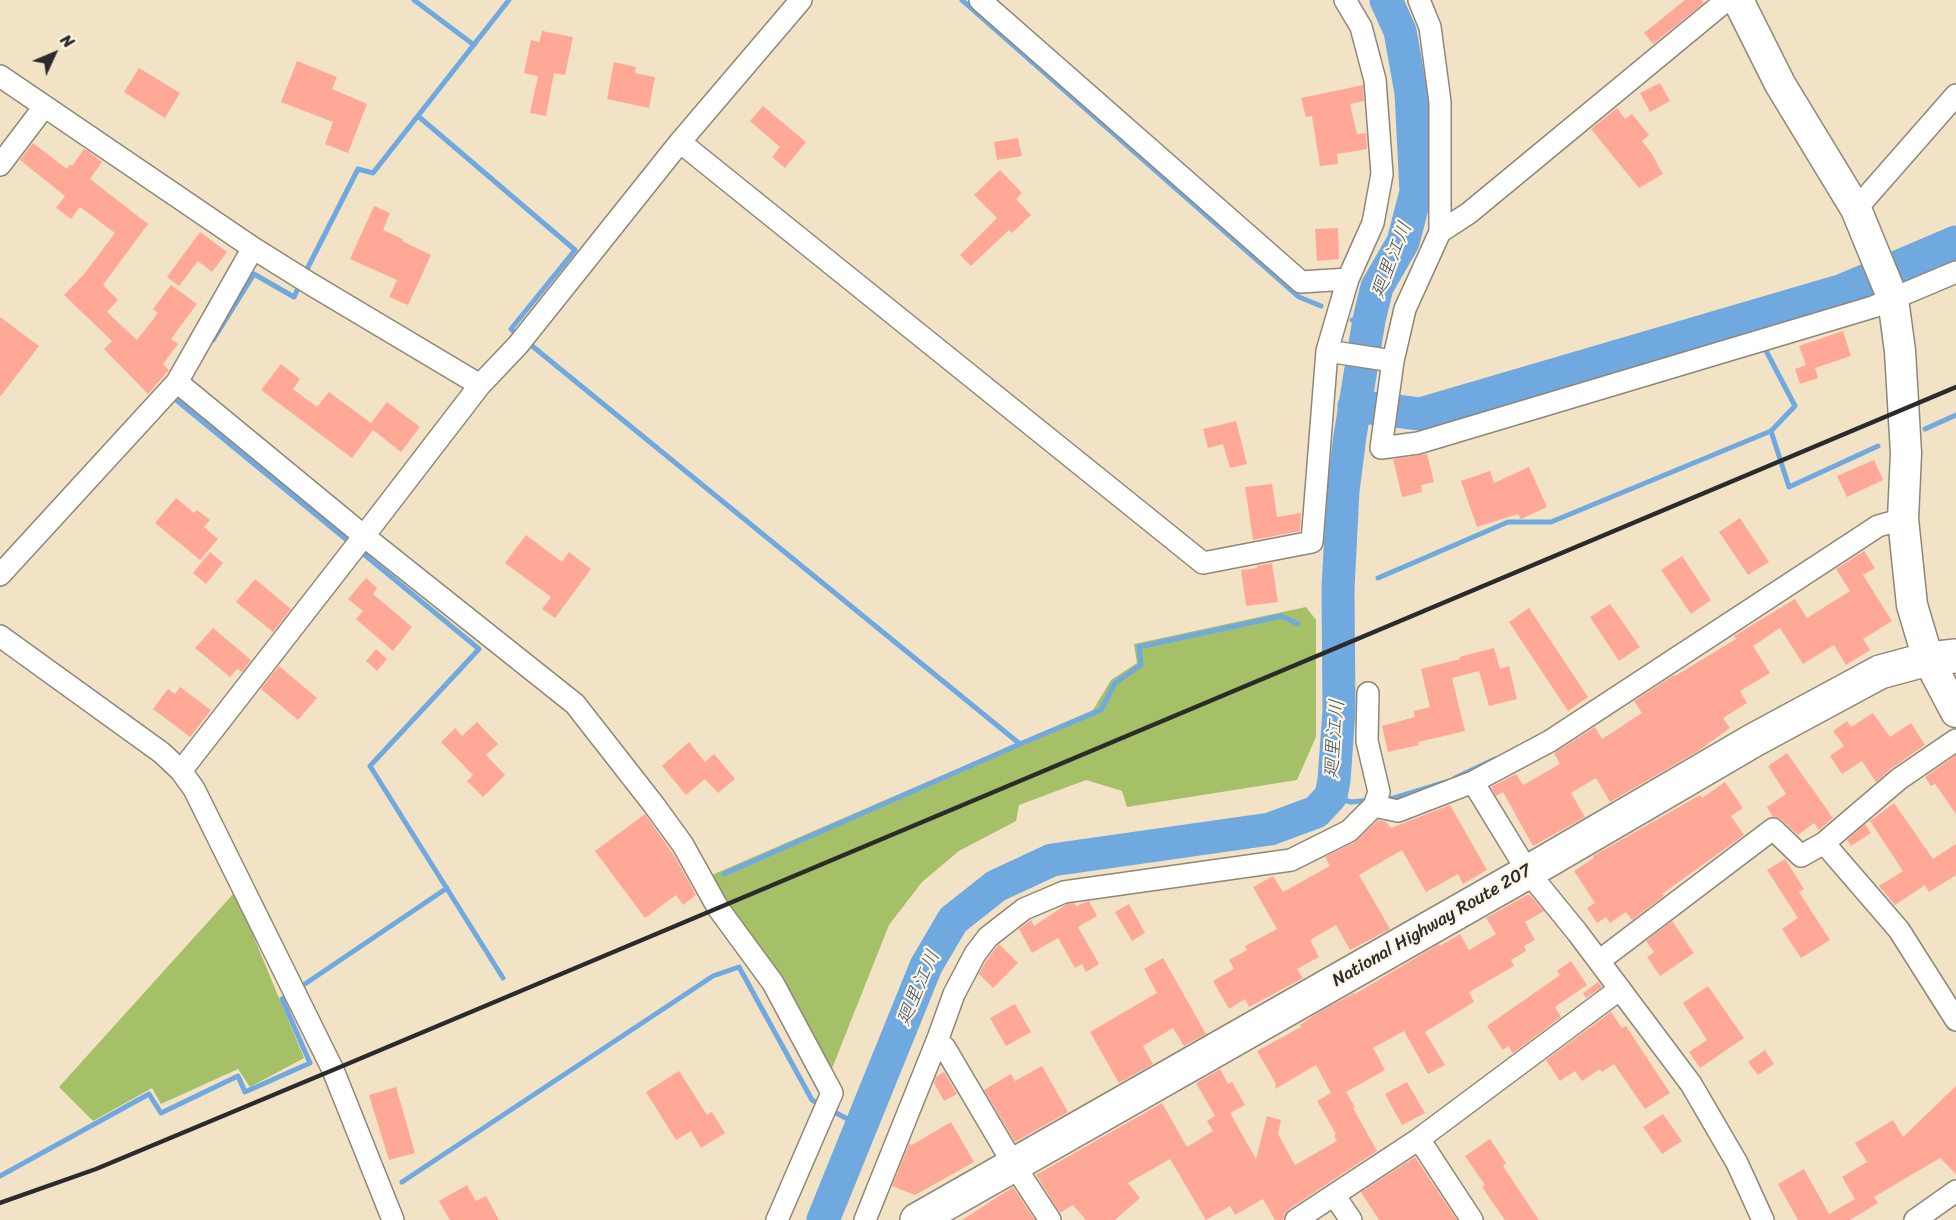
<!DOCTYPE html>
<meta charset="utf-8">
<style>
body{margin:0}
#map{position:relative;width:1956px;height:1220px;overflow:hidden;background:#f2e3c6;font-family:Sriracha,sans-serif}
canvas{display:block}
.north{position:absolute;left:24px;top:24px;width:60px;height:60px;-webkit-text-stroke:4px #fcf5e5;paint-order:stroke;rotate:46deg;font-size:16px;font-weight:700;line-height:24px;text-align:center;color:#2b2b2b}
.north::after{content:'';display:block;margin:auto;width:21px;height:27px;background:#2b2b2b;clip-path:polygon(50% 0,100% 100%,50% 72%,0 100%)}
</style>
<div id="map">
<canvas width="1956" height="1220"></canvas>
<div class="north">N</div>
</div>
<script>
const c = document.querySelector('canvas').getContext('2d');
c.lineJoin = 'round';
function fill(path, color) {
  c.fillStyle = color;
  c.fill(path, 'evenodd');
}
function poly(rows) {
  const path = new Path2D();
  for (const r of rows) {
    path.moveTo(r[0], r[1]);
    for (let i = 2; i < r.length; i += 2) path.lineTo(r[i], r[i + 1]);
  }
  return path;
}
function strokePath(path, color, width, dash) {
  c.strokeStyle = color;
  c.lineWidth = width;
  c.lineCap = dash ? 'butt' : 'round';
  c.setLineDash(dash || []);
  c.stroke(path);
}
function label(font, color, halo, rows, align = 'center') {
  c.font = font + ' Sriracha,"Klee One",sans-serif';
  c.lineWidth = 4.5;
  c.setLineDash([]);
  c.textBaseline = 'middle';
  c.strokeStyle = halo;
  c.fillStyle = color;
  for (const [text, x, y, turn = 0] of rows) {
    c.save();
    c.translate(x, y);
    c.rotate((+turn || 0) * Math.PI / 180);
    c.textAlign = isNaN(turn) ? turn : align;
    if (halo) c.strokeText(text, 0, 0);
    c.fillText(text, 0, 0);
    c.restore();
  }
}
const green = poly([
 [1306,607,1316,620,1316,737,1297,780,1127,807,1122,791,1086,780,1019,805,1016,821,959,851,922,882,889,925,829,1076,718,897,712,875,1093,710,1111,680,1137,663,1134,644],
 [235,892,304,1058,250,1087,238,1069,161,1104,152,1088,93,1121,59,1087]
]);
const stream = poly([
 [414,0,474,45],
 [962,0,1299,297,1321,306],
 [418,116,575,250,511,329,518,336],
 [304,275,358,169,373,173,509,0],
 [1753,317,1760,336],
 [1352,320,1369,320],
 [213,340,254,274,294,297,300,284],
 [526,341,1020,744,1101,710,1115,683,1141,665,1139,647,1281,616,1298,624],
 [175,399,353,545],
 [1925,429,1956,415],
 [1771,431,1789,487,1878,446],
 [360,551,479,649,370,766,503,978],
 [1378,578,1508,522,1551,522,1771,431,1795,406,1763,345],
 [1455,778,1495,759],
 [1331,796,1351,802,1371,800],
 [1383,799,1394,798,1446,782],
 [724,874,1020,744],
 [299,988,447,888],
 [829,1109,862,1127],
 [0,1176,149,1094,161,1113,238,1076,245,1092,310,1063,282,999,291,993],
 [402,1182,713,976,739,967,812,1100,821,1105]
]);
const river = poly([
 [1354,406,1420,414,1843,290,1956,242],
 [823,1220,926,966,953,920,996,886,1052,860,1270,829,1316,812,1331,796,1334,780,1339,711,1338,589,1343,491,1350,436,1369,320,1377,287,1403,242,1416,192,1411,93,1400,31,1386,0]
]);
const building = poly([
 [1685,0,1702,0,1704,3,1653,44,1644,33],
 [542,31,573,37,565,75,554,73,546,116,530,113,538,76,524,73,531,40,539,42],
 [297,61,337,77,332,89,367,104,348,153,325,144,333,122,281,102],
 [614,62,636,67,635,73,655,77,649,108,607,99],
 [139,68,180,93,165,118,124,92],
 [1660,83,1670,101,1650,112,1640,93],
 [1363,85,1364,101,1350,104,1357,134,1366,133,1367,149,1337,154,1338,164,1320,166,1312,116,1306,117,1301,98],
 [763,106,806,142,785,168,772,157,780,147,750,121],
 [1617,108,1625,119,1632,114,1649,135,1642,141,1652,154,1663,174,1639,188,1591,129],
 [1018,138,1022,156,997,160,994,142],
 [33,143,67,169,70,164,72,166,84,149,88,151,102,162,90,179,148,224,103,285,118,300,107,312,137,340,158,313,153,309,171,285,197,304,171,339,178,344,163,364,169,370,148,394,104,349,112,341,64,295,85,273,115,233,80,207,71,219,56,208,65,196,20,160],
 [1000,170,1022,193,1016,199,1031,215,1012,233,1009,230,971,266,960,255,997,218,974,195],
 [374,206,390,213,383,230,403,239,402,241,431,255,408,305,389,297,397,280,350,259],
 [1338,228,1339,259,1317,261,1315,229],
 [200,232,227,252,212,272,198,261,179,286,167,277],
 [0,317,39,346,0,397],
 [1843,331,1851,356,1815,368,1818,378,1800,384,1795,369,1806,365,1799,346],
 [281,364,300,379,293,389,317,407,329,392,371,423,387,402,420,427,401,452,373,430,352,458,261,390],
 [1236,421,1247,464,1230,468,1223,444,1208,448,1203,429],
 [1427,454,1434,482,1421,485,1422,492,1402,497,1393,459],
 [1874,460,1883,480,1847,497,1837,476],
 [1529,467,1547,507,1521,519,1518,514,1477,527,1461,481,1490,471,1494,483],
 [1272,484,1277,517,1301,513,1300,531,1253,540,1245,487],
 [176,498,194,513,197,510,210,520,204,527,218,539,200,560,155,523],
 [1740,518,1769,562,1748,575,1719,532],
 [526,535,562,562,569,552,591,569,555,618,542,609,551,597,505,563],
 [1864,551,1875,568,1863,575,1892,621,1863,639,1870,650,1846,665,1834,645,1803,664,1780,628,1753,646,1770,673,1740,691,1747,703,1723,718,1730,728,1698,751,1610,802,1596,778,1571,793,1585,817,1533,846,1503,792,1496,796,1491,787,1516,774,1523,785,1560,764,1554,753,1595,727,1602,739,1642,713,1634,701,1674,675,1675,676,1736,639,1734,636,1795,599,1807,618,1850,591,1836,569],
 [210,552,223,563,206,584,193,573],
 [1682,556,1711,600,1691,614,1661,570],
 [1272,563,1278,602,1246,606,1241,570,1257,568,1257,566],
 [366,578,377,588,373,594,412,627,393,651,356,619,363,611,348,599],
 [255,579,291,609,273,632,236,602],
 [1610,604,1640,647,1619,661,1590,617],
 [1529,608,1588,697,1568,711,1509,622],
 [213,628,251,660,242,672,237,669,230,677,195,648],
 [1494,648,1500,669,1509,666,1517,699,1489,706,1479,671,1452,678,1465,731,1418,742,1419,745,1388,752,1382,726,1415,717,1414,711,1430,707,1421,669,1460,659,1459,657],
 [376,649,387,659,377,671,366,661],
 [279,666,317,698,298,720,261,689],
 [180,687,211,710,190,737,153,709,168,689,175,694],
 [1873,713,1890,737,1911,723,1925,745,1892,768,1876,782,1862,761,1842,774,1830,756,1844,746,1833,731,1847,721,1851,727],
 [477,722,498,744,486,755,505,775,483,797,467,781,473,775,441,742,455,728,462,736],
 [689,742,705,762,714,754,735,779,718,793,705,779,686,795,662,766],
 [1787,753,1833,818,1819,830,1814,823,1798,835,1781,819,1773,817,1767,807,1786,794,1768,766],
 [1956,755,1956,814,1935,784,1931,786,1925,777],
 [1725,782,1743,808,1731,816,1744,835,1662,894,1664,896,1632,920,1626,912,1610,923,1606,917,1597,923,1587,908,1595,903,1574,871,1594,858,1593,856,1700,795,1702,798],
 [1894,803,1933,859,1956,844,1956,875,1929,892,1925,885,1895,905,1879,886,1903,871,1870,821],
 [1450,805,1487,870,1463,884,1458,874,1426,892,1402,850,1359,875,1390,929,1350,950,1336,925,1310,940,1319,957,1297,969,1303,978,1249,1007,1245,999,1229,1009,1213,981,1234,969,1229,960,1247,950,1245,946,1277,929,1253,887,1273,876,1283,892,1330,866,1325,857,1355,842,1378,820,1386,822,1391,828],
 [645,814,675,857,696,895,683,905,676,895,645,918,595,851],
 [1865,824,1871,833,1851,846,1847,840],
 [1785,859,1804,889,1799,892,1830,940,1801,958,1782,929,1798,918,1767,870],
 [1529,894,1544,911,1525,922,1535,940,1524,946,1526,951,1511,960,1514,966,1469,992,1474,1002,1425,1032,1445,1065,1428,1074,1404,1031,1373,1048,1385,1070,1346,1092,1355,1107,1353,1108,1377,1151,1289,1209,1285,1214,1283,1220,1275,1220,1263,1199,1235,1215,1230,1206,1206,1220,1170,1159,1128,1183,1140,1198,1115,1220,1086,1220,1073,1205,1060,1213,1036,1175,1162,1103,1187,1147,1213,1131,1207,1121,1215,1116,1196,1083,1220,1069,1228,1084,1232,1082,1245,1105,1230,1113,1256,1159,1267,1116,1281,1120,1278,1134,1295,1165,1337,1141,1334,1136,1336,1134,1317,1101,1331,1093,1316,1065,1275,1089,1276,1084,1257,1051,1301,1027,1300,1025,1319,1012,1354,993,1355,994,1439,944,1440,946,1460,934,1469,950,1496,934,1486,918],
 [1089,901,1097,916,1078,927,1099,964,1086,972,1082,964,1075,968,1058,938,1032,953,1019,929,1031,920,1034,926,1067,904,1074,903,1076,906],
 [1129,904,1145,933,1132,941,1115,912],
 [1672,921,1694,953,1660,976,1647,957,1654,952,1646,941],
 [999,944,1018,963,993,988,979,974,986,961],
 [1163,958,1206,1034,1184,1046,1173,1028,1143,1046,1153,1064,1119,1083,1090,1032,1157,993,1144,969],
 [1571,961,1587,985,1555,1007,1561,1017,1513,1053,1508,1046,1503,1050,1487,1026,1560,975,1557,971],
 [1598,982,1602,987,1586,998,1583,993],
 [1708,986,1744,1038,1700,1068,1689,1052,1707,1040,1683,1003],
 [1015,1004,1031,1032,1006,1046,990,1018],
 [1611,1012,1622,1028,1626,1026,1670,1093,1645,1109,1614,1064,1602,1072,1600,1069,1582,1081,1575,1071,1560,1081,1546,1060],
 [1765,1050,1774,1064,1758,1075,1748,1062],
 [1042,1066,1068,1112,1015,1142,984,1090,1011,1074,1015,1081],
 [679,1071,707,1115,712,1112,725,1133,701,1148,691,1131,676,1140,646,1092],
 [944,1072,957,1094,944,1101,934,1083,936,1077],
 [1407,1082,1425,1113,1402,1125,1385,1094],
 [1956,1086,1956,1174,1940,1158,1874,1197,1878,1203,1850,1220,1798,1220,1778,1184,1804,1169,1829,1214,1855,1199,1842,1177,1867,1162,1855,1143,1893,1120,1903,1137],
 [396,1087,415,1153,389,1160,369,1095],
 [1663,1114,1682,1141,1662,1154,1643,1127],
 [951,1122,974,1162,915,1195,892,1186,909,1144,912,1145],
 [1490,1139,1506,1163,1503,1166,1539,1220,1505,1220,1482,1187,1485,1185,1465,1156],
 [1415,1157,1457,1220,1379,1220,1361,1192],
 [467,1185,476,1201,486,1196,499,1220,450,1220,439,1201],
 [1013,1187,1035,1220,962,1220]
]);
const street = poly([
 [1345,0,1361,27,1375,80,1382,174,1373,223,1348,279],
 [1419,0,1430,27,1440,102,1440,232],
 [1734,0,1722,4,1469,213,1440,232,1405,309,1393,361,1381,448,1418,443,1873,307,1956,272],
 [0,76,253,248,309,283,480,385],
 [680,142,1203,563,1312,542,1327,351,1348,279,1301,282,980,0],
 [0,165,44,107],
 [1856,209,1956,95],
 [1327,351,1393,361],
 [177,382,364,536,575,704,654,805,683,845,718,908,773,983,832,1093,777,1220],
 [0,575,177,382,253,248],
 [0,636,162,753,181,771,194,789,333,1070,393,1220],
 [1368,693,1367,741,1379,792,1374,806],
 [1956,740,1899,779,1824,843,1899,930,1956,1020],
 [181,771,360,541,480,385,518,345,680,142,801,0],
 [1473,782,1528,872,1577,932,1691,1084,1737,1163,1763,1220],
 [1599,961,1773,829,1801,856,1824,843],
 [937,1041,945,1048,1014,1165,1050,1220],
 [1419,1139,1472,1220],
 [1334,1195,1351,1220],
 [865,1220,937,1041,954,994,975,954,988,937,1024,909,1064,892,1291,860,1349,831,1374,806,1398,811,1473,782,1550,741,1878,526,1903,519],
 [1296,1220,1419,1139,1620,989],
 [1915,1220,1956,1191]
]);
const secondary = poly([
 [1738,0,1780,84,1856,209,1893,299,1900,351,1906,453,1903,519,1912,605,1928,659,1956,712]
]);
const highway = poly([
 [917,1220,1528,872,1754,740,1880,672,1928,659,1956,656]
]);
const rail = poly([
 [0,1203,96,1169,333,1070,1956,387]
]);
const streetNames = [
 ["National Highway Route 207",1432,926,-30]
];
const waterNames = [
 ["廻里江川",1392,260,-68],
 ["廻里江川",1335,739,-85],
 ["廻里江川",919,988,-66]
];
fill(green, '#a6c067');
strokePath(stream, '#70a9e0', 5);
strokePath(river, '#70a9e0', 33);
fill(building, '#ffa897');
strokePath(street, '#8e8778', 24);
strokePath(secondary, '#8e8778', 33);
strokePath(highway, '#8e8778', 36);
strokePath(street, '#fff', 21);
strokePath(secondary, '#fff', 30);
strokePath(highway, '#fff', 33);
strokePath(rail, '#2b2b2b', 4.5);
label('18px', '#2b2b2b', '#fcf5e5', streetNames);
label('italic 20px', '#43576a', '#fcf5e5', waterNames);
</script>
